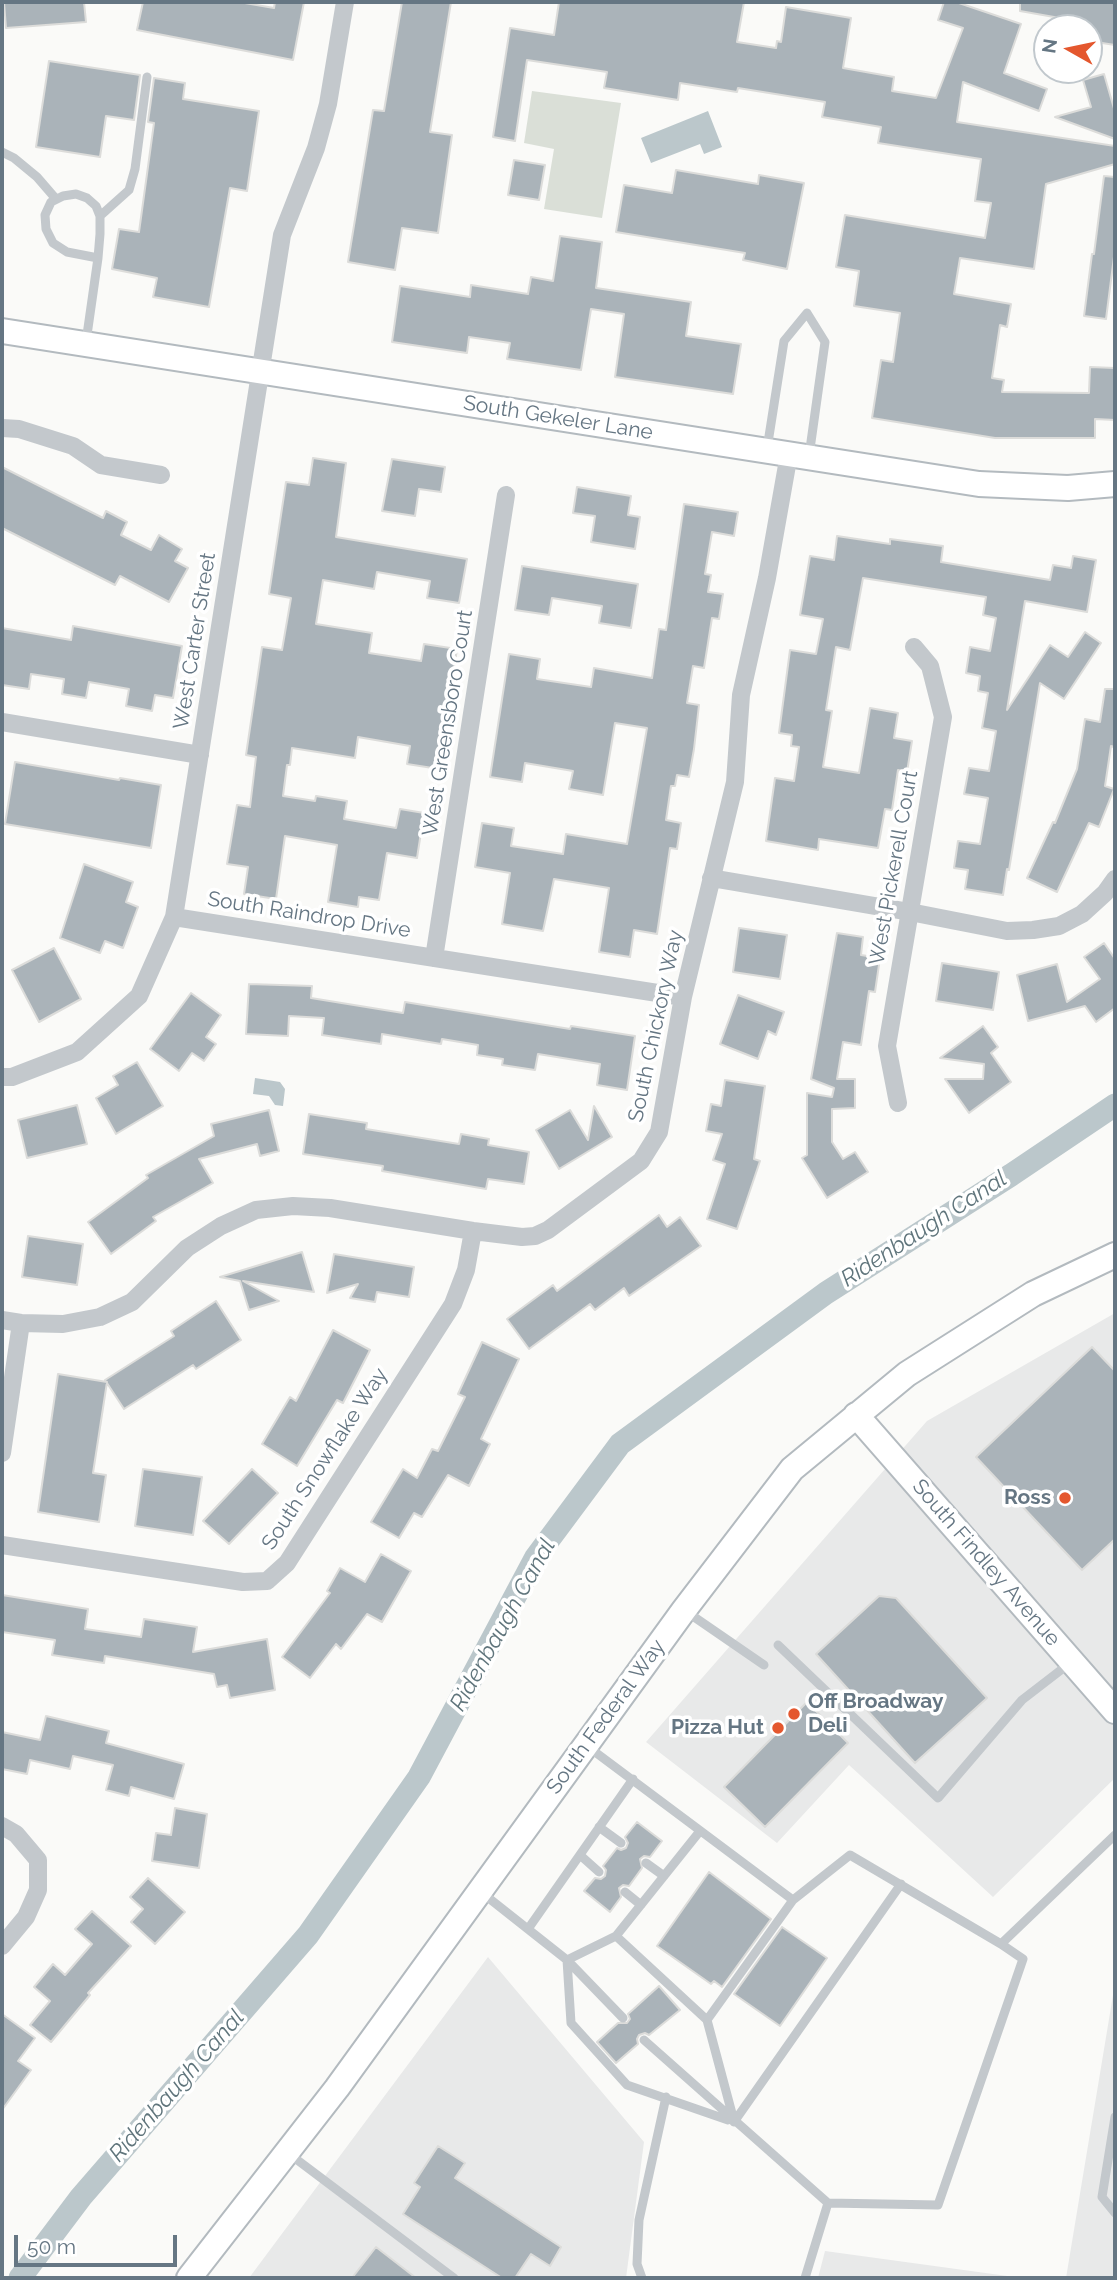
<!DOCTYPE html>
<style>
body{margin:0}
#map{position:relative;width:1117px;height:2280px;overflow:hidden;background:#fafaf8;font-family:Raleway,sans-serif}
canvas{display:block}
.frame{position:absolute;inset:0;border:4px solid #657683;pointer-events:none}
.north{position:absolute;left:1033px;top:14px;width:70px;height:70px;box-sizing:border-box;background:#fff;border:2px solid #c1c8cd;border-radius:50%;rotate:279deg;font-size:19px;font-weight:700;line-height:28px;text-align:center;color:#657683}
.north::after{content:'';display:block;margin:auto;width:24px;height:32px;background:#e4572e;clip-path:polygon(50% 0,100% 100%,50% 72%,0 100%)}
.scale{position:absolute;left:14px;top:2235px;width:163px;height:32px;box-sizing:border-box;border:4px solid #657683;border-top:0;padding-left:9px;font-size:21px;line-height:24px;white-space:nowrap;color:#657683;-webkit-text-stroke:5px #fff;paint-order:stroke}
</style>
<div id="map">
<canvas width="1117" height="2280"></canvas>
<div class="frame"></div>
<div class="north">N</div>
<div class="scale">50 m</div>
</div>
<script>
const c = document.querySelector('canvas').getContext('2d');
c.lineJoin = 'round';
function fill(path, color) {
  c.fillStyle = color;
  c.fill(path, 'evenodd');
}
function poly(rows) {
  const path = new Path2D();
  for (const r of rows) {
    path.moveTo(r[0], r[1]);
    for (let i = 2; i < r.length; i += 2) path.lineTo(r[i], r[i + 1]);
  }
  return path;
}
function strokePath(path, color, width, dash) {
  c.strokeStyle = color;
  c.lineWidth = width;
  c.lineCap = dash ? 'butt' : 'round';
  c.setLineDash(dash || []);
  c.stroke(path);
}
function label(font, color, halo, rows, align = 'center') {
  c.font = font + ' Raleway,sans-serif';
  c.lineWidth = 7;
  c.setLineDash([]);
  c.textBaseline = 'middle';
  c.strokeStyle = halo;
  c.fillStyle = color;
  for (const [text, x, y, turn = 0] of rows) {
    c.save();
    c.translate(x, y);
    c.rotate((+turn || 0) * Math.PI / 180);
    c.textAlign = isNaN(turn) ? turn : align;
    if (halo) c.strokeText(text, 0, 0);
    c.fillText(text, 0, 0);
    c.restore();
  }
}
const built = poly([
 [1115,1313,1115,1778,993,1897,849,1765,777,1843,646,1742,927,1421],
 [488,1957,644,2142,626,2278,249,2278],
 [1115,1983,1115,2278,1066,2278],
 [825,2251,1022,2278,818,2278]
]);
const green = poly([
 [532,91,621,103,602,218,544,209,554,149,524,143]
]);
const water = poly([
 [708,111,722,147,704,154,700,144,651,163,641,138],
 [255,1078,280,1082,285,1089,283,1106,275,1105,269,1096,253,1094]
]);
const canal = poly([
 [20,2278,81,2197,308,1935,419,1777,536,1557,620,1444,826,1293,1011,1175,1115,1105]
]);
const building = poly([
 [4,2,84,2,86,22,6,28,4,2],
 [143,2,239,2,274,8,275,2,304,2,293,60,137,30,143,2],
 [402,2,451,2,430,132,452,135,438,233,402,228,395,270,348,262,373,110,384,111,402,2],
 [559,2,744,2,737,42,776,48,777,41,781,42,786,7,851,18,843,68,894,77,892,91,936,98,963,28,938,20,944,2,956,2,1021,24,1004,73,1047,89,1039,111,963,82,957,122,1115,146,1115,164,1046,184,1034,269,960,258,954,294,1011,304,1007,327,1000,325,992,378,1004,380,1002,392,1089,393,1090,367,1115,368,1115,420,1095,419,1095,438,995,438,872,418,881,360,893,362,900,313,854,306,859,271,836,267,845,215,985,238,991,203,975,201,981,159,878,143,881,127,822,117,825,102,738,88,737,92,680,83,678,100,604,88,607,72,527,60,515,141,493,137,510,28,554,35,559,2],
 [1020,2,1115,2,1115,45,1089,41,1089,28,1070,28,1071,20,1020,11,1020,2],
 [49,61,140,75,134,120,106,116,100,157,36,147,49,61],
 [1104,74,1115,112,1115,139,1055,117,1091,107,1083,80,1104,74],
 [154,78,185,83,183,99,259,111,247,191,230,188,209,307,153,297,157,278,112,269,119,229,139,232,154,123,148,122,154,78],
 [514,160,545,165,539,200,508,195,514,160],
 [676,170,758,184,759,175,804,183,787,269,743,260,745,253,616,232,624,185,672,193,676,170],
 [1104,176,1115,177,1115,249,1106,319,1084,316,1092,254,1094,254,1104,176],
 [560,236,602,242,596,288,691,302,686,336,741,344,733,394,615,377,624,314,591,309,581,370,507,359,510,343,469,337,467,353,392,342,400,286,470,297,471,285,528,294,531,277,553,281,560,236],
 [313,458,346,463,336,537,467,559,459,603,427,598,430,581,377,572,374,589,323,580,316,624,372,633,369,653,421,661,424,644,457,649,439,769,407,764,410,746,358,737,355,758,292,748,290,765,287,765,283,796,315,801,316,796,347,801,344,819,396,828,400,809,424,813,417,858,387,853,379,900,359,897,358,907,328,902,337,845,285,836,276,899,244,894,248,867,227,864,237,805,250,807,256,757,246,755,262,647,282,650,291,598,269,594,286,482,309,485,313,458],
 [392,459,445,467,441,492,419,489,415,516,382,511,392,459],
 [2,467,103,518,106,511,127,522,121,535,151,550,159,535,182,549,175,561,188,568,169,602,120,576,115,585,2,528,2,467],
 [577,487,631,496,628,515,640,517,635,549,591,542,595,516,573,513,577,487],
 [684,504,738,512,734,536,712,532,705,574,711,575,708,592,723,594,719,619,712,618,704,668,693,666,687,703,699,705,694,749,689,777,677,775,675,786,671,786,666,820,681,823,677,849,670,848,657,934,634,930,630,957,599,952,609,888,554,879,543,931,502,924,510,873,475,867,482,823,514,828,511,846,563,854,566,834,627,844,647,728,615,723,603,795,569,789,573,771,525,763,522,782,490,777,509,654,540,659,537,679,591,687,594,668,652,678,659,629,666,630,684,504],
 [837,536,890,544,890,539,943,546,941,562,1050,580,1053,565,1071,568,1073,556,1096,560,1087,612,1025,601,1007,710,1050,645,1068,657,1085,632,1101,643,1064,699,1040,683,1009,870,1007,869,1003,895,965,889,968,870,954,868,958,841,980,844,988,798,964,794,969,768,989,771,996,731,982,728,988,693,978,691,980,676,966,673,970,647,990,651,996,618,983,615,986,597,863,578,850,650,836,647,826,710,832,711,823,767,859,773,870,708,898,713,894,738,912,741,907,772,898,770,892,810,885,809,878,848,819,839,818,850,766,841,775,778,794,781,799,747,791,746,792,735,779,733,790,650,816,654,823,619,800,615,810,556,834,560,837,536],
 [522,566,638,584,631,628,599,623,602,606,552,598,549,615,515,610,522,566],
 [73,626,182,646,173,698,155,695,152,711,126,706,129,689,89,682,86,698,62,694,64,679,31,674,29,689,2,685,2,628,71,640,73,626],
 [1105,689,1115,689,1115,747,1111,746,1105,786,1114,789,1099,827,1089,823,1057,892,1027,878,1053,822,1055,823,1077,769,1085,719,1100,722,1105,689],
 [15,762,119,780,120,778,161,785,151,848,5,824,15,762],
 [84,864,133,882,126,902,138,907,123,948,105,941,100,953,60,938,84,864],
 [739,928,787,935,780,979,733,972,739,928],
 [837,933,863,937,861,955,880,958,875,992,869,991,861,1045,843,1042,837,1079,855,1079,855,1108,832,1109,832,1142,843,1159,855,1152,868,1172,827,1198,802,1158,807,1155,807,1093,832,1097,834,1088,811,1079,837,933],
 [1104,943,1115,959,1115,1008,1096,1022,1085,1006,1028,1021,1017,975,1057,964,1067,1002,1100,979,1084,957,1104,943],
 [54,948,81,999,39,1022,12,970,54,948],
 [942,963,999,972,993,1010,936,1001,942,963],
 [249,984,312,986,311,998,403,1013,405,1002,570,1029,571,1026,635,1036,627,1090,597,1085,600,1064,538,1054,535,1070,502,1065,503,1059,477,1055,478,1045,442,1039,441,1044,382,1034,381,1044,322,1035,324,1018,289,1016,288,1036,246,1034,249,984],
 [191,993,221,1015,206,1037,216,1044,204,1061,192,1053,179,1071,150,1049,191,993],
 [738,995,784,1012,776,1035,768,1031,758,1059,720,1044,738,995],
 [983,1026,998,1047,991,1053,1011,1082,969,1113,945,1079,983,1079,984,1064,940,1058,983,1026],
 [137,1062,163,1106,116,1134,96,1098,118,1085,113,1076,137,1062],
 [725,1080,765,1086,754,1159,760,1161,737,1229,707,1219,725,1164,713,1160,722,1134,706,1131,711,1104,721,1106,725,1080],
 [77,1105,87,1144,27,1158,18,1120,77,1105],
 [594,1106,612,1137,559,1169,536,1130,570,1110,588,1140,594,1106],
 [269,1110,279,1151,260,1156,257,1144,199,1159,213,1183,153,1217,156,1221,111,1254,88,1222,148,1178,146,1175,214,1136,211,1124,269,1110],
 [309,1114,367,1123,366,1129,459,1144,461,1134,489,1139,488,1145,529,1152,524,1184,488,1179,486,1189,382,1171,383,1166,303,1154,309,1114],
 [659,1215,667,1227,680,1217,701,1246,629,1296,624,1288,595,1310,590,1304,529,1349,507,1319,553,1285,557,1291,659,1215],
 [28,1236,83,1244,77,1285,22,1277,28,1236],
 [302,1252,314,1292,243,1281,279,1301,249,1310,240,1281,220,1277,302,1252],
 [334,1254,414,1267,409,1297,377,1292,375,1302,350,1298,358,1284,327,1293,334,1254],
 [216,1301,241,1340,196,1369,193,1365,124,1409,105,1380,174,1336,171,1331,216,1301],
 [333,1330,370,1350,343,1403,337,1400,297,1466,262,1444,290,1397,296,1401,333,1330],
 [482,1342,519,1359,481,1439,490,1444,469,1486,448,1475,422,1517,414,1513,399,1538,371,1522,403,1469,417,1478,432,1449,438,1451,465,1397,458,1394,482,1342],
 [1092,1347,1115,1371,1115,1539,1082,1570,976,1457,1092,1347],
 [58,1374,107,1382,93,1473,106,1475,99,1522,38,1512,58,1374],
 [143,1469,202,1477,193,1535,135,1526,143,1469],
 [252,1469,278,1493,229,1544,203,1521,252,1469],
 [381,1554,411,1571,382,1622,367,1614,341,1649,336,1644,310,1678,282,1657,330,1593,327,1591,340,1568,365,1582,381,1554],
 [2,1595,88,1609,85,1629,141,1637,144,1619,197,1627,193,1652,267,1639,275,1690,230,1698,227,1685,217,1687,214,1674,105,1656,104,1663,52,1655,55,1640,2,1632,2,1595],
 [879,1596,896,1598,987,1698,915,1763,816,1654,879,1596],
 [807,1702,848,1743,765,1827,724,1787,807,1702],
 [46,1716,109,1731,106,1743,184,1764,174,1799,131,1787,129,1796,106,1790,113,1765,73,1756,70,1769,30,1760,27,1774,2,1769,2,1732,40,1740,46,1716],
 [175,1808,207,1814,199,1868,152,1861,156,1833,171,1835,175,1808],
 [637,1822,662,1841,650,1857,644,1856,640,1859,642,1868,629,1886,623,1885,619,1888,621,1897,610,1912,584,1891,595,1878,601,1879,605,1876,606,1870,603,1866,617,1848,621,1850,626,1848,628,1843,625,1837,637,1822],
 [709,1872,771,1919,722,1987,714,1981,711,1984,657,1946,709,1872],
 [148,1878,185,1912,155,1944,131,1922,143,1909,130,1897,148,1878],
 [92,1911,131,1946,88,1993,90,1995,51,2042,30,2025,50,2001,34,1987,53,1964,65,1975,92,1944,75,1929,92,1911],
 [782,1927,827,1958,780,2026,734,1994,782,1927],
 [659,1986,680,2010,649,2035,645,2033,639,2035,637,2039,638,2044,616,2063,597,2042,618,2023,627,2023,630,2019,628,2014,659,1986],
 [2,2014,35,2038,18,2061,31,2070,2,2110,2,2014],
 [438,2146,465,2163,455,2178,561,2247,550,2266,531,2254,515,2278,502,2278,403,2214,420,2187,414,2183,438,2146],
 [376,2247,416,2278,352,2278,376,2247]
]);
const lane = poly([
 [2,152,14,158,37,177,56,199],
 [100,216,129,190,135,169,147,77],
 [86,342,98,258,100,234,100,216,96,206,87,198,76,194,63,196,51,202,45,215,46,229,53,243,67,252,98,258],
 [767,449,784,341,807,313,825,342,809,456],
 [684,1610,764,1665],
 [778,1645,938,1798,1022,1700,1070,1663],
 [587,1746,793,1900],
 [599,1827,621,1843],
 [580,1855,599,1872],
 [646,1863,664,1876],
 [481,1892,567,1960,616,1936,700,1831],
 [625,1892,641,1905],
 [528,1929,633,1779],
 [616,1936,707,2020,734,2121],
 [1001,1944,1115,1835],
 [567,1960,571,2023,627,2085,728,2120],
 [567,1960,623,2018],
 [644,2040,828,2203,938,2205,1023,1959,1001,1944,850,1855,793,1900,707,2020],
 [1115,2117,1102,2197,1115,2213],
 [734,2122,901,1884],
 [288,2153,454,2278],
 [642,2278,637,2264,639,2220,666,2097],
 [805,2278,828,2203]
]);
const street = poly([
 [2,428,19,429,73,446,101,465,161,475],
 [2,722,200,755],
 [711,878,910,912,1007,931,1033,930,1059,926,1082,914,1105,893,1115,879],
 [174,917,282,235,316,148,328,104,345,2],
 [434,958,506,495],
 [2,1077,12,1077,77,1052,139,996,174,917,683,997],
 [898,1103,887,1046,943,717,930,666,914,647],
 [2,1320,21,1323,63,1324,100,1317,132,1302,187,1248,221,1226,256,1210,293,1206,330,1208,473,1231,522,1237,535,1236,548,1230,641,1161,659,1132,683,997,735,782,741,695,767,578,789,454],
 [2,1453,21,1323],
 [2,1545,243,1582,267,1581,287,1563,453,1304,466,1270,473,1231],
 [2,1826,16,1834,38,1860,38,1890,26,1917,2,1946]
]);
const secondary = poly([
 [2,331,979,484,1068,488,1115,484],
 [856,1415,1115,1711],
 [189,2278,337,2088,684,1610,792,1469,907,1374,1033,1294,1115,1255]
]);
const markers = [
 [1065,1498,7,"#e4572e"],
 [794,1714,7,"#e4572e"],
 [778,1728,7,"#e4572e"]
];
const streetNames = [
 ["South Gekeler Lane",558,418,9],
 ["West Carter Street",195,641,-81],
 ["West Greensboro Court",448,723,-81],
 ["West Pickerell Court",894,868,-80],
 ["South Raindrop Drive",309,915,9],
 ["South Chickory Way",656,1026,-78],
 ["South Snowflake Way",325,1459,-57],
 ["South Findley Avenue",986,1563,49],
 ["South Federal Way",606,1717,-54]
];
const poiNames = [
 ["Ross",1051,1498],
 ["Off Broadway",808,1702,"left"],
 ["Deli",808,1726,"left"],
 ["Pizza Hut",764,1728]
];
const waterNames = [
 ["Ridenbaugh Canal",924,1229,-33],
 ["Ridenbaugh Canal",503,1625,-61],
 ["Ridenbaugh Canal",177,2086,-49]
];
fill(built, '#e8e9e9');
fill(green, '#dadfd7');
fill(water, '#bbc7cb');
strokePath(canal, '#bbc7cb', 23);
fill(building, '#aab3b9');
strokePath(building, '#dcdcda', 2);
strokePath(secondary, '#b3babf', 28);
strokePath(lane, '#c3c8cc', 9);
strokePath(street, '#c3c8cc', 18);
strokePath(secondary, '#fff', 24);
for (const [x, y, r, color] of markers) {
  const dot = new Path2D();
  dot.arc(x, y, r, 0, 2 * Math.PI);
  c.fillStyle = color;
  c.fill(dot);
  strokePath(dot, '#fff', 2.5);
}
label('21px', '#657683', '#fff', streetNames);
label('bold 21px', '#657683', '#fff', poiNames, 'right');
label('italic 23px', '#60757c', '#fff', waterNames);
</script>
